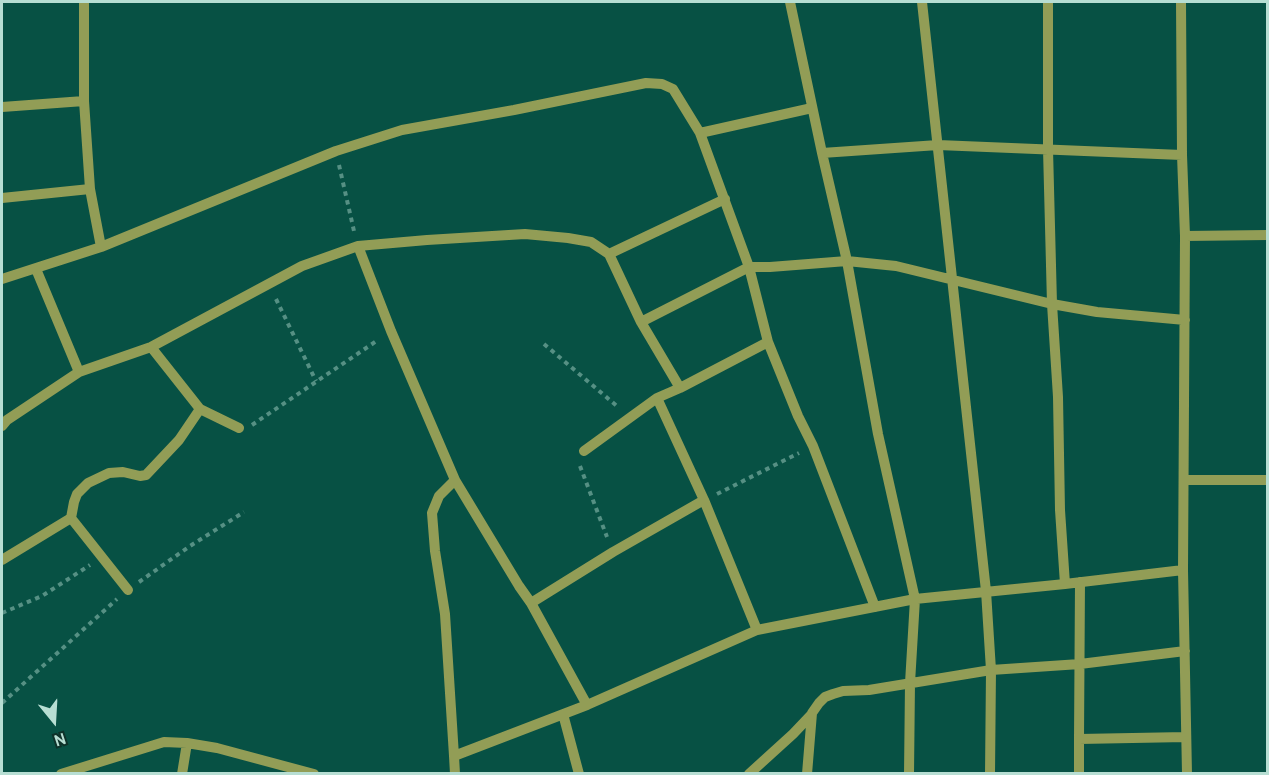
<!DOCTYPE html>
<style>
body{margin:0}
#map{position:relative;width:1269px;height:775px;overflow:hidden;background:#075144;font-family:Overpass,sans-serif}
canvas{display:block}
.frame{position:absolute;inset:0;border:3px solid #b7ded3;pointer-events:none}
.north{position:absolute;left:24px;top:691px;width:60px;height:60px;-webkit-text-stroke:4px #0e322a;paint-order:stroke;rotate:162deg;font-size:16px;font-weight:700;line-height:24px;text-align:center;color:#b7ded3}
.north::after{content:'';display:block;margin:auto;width:21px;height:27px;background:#b7ded3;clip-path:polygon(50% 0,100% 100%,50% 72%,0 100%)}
</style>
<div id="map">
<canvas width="1269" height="775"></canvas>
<div class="frame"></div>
<div class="north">N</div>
</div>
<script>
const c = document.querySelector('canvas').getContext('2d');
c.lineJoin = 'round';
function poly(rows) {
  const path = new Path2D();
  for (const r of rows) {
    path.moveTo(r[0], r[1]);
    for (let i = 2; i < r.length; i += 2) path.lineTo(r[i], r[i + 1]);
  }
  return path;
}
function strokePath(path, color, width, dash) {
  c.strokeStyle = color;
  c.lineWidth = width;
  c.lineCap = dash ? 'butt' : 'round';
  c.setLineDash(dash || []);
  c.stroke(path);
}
const path = poly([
 [339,165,354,231],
 [276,299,316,381],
 [544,344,618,407],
 [252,425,378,340],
 [580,466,607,537],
 [717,494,799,453],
 [139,582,190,546,244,512],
 [2,613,42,596,90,565],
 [2,703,117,599]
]);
const minor = poly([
 [84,2,84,101],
 [790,2,822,153,847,261,878,434,915,599,910,683,909,774],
 [922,2,986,591,991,670,990,774],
 [1048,2,1048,149,1052,304,1058,397,1060,510,1065,584],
 [1181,2,1182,155,1185,236,1183,570,1187,774],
 [2,107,84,101,90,189,101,247],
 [700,133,812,108],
 [822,153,938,145,1182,155],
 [2,198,90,189],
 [1185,236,1268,235],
 [358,246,391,331,455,480,519,586,531,603,613,552,704,500],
 [609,254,725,199],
 [36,269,79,372],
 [2,279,101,247,336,151,402,130,514,110,646,83,662,84,673,89,700,133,749,267,768,342,798,416,813,446,875,607],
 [641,322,749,267,770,267,847,261,896,266,1052,304,1097,312,1185,320],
 [151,347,200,409,239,428],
 [657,398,704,500,757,630],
 [2,426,7,420,79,372,151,347,302,266,358,246,427,240,525,234,568,238,591,242,609,254,641,322,680,388],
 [584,451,657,398,680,388,768,342],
 [1184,480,1268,480],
 [2,560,71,518],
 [128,590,71,518,74,502,77,494,88,483,109,473,123,472,140,476,146,475,179,440,200,409],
 [531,603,587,705],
 [563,714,579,774],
 [1079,739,1080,582],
 [454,756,445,614,435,551,432,513,439,496,455,480],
 [61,774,164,742,187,743,217,748,314,774],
 [182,774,187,743],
 [455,774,454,756,587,705,757,630,915,599,1065,584,1183,570],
 [749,774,793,734,812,714],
 [807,774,812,713,819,703,825,697,833,694,843,691,869,690,991,670,1080,664,1185,651],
 [1079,774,1079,739,1186,737]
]);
strokePath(path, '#569084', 4, [4.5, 4.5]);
strokePath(minor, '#929d56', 10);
</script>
